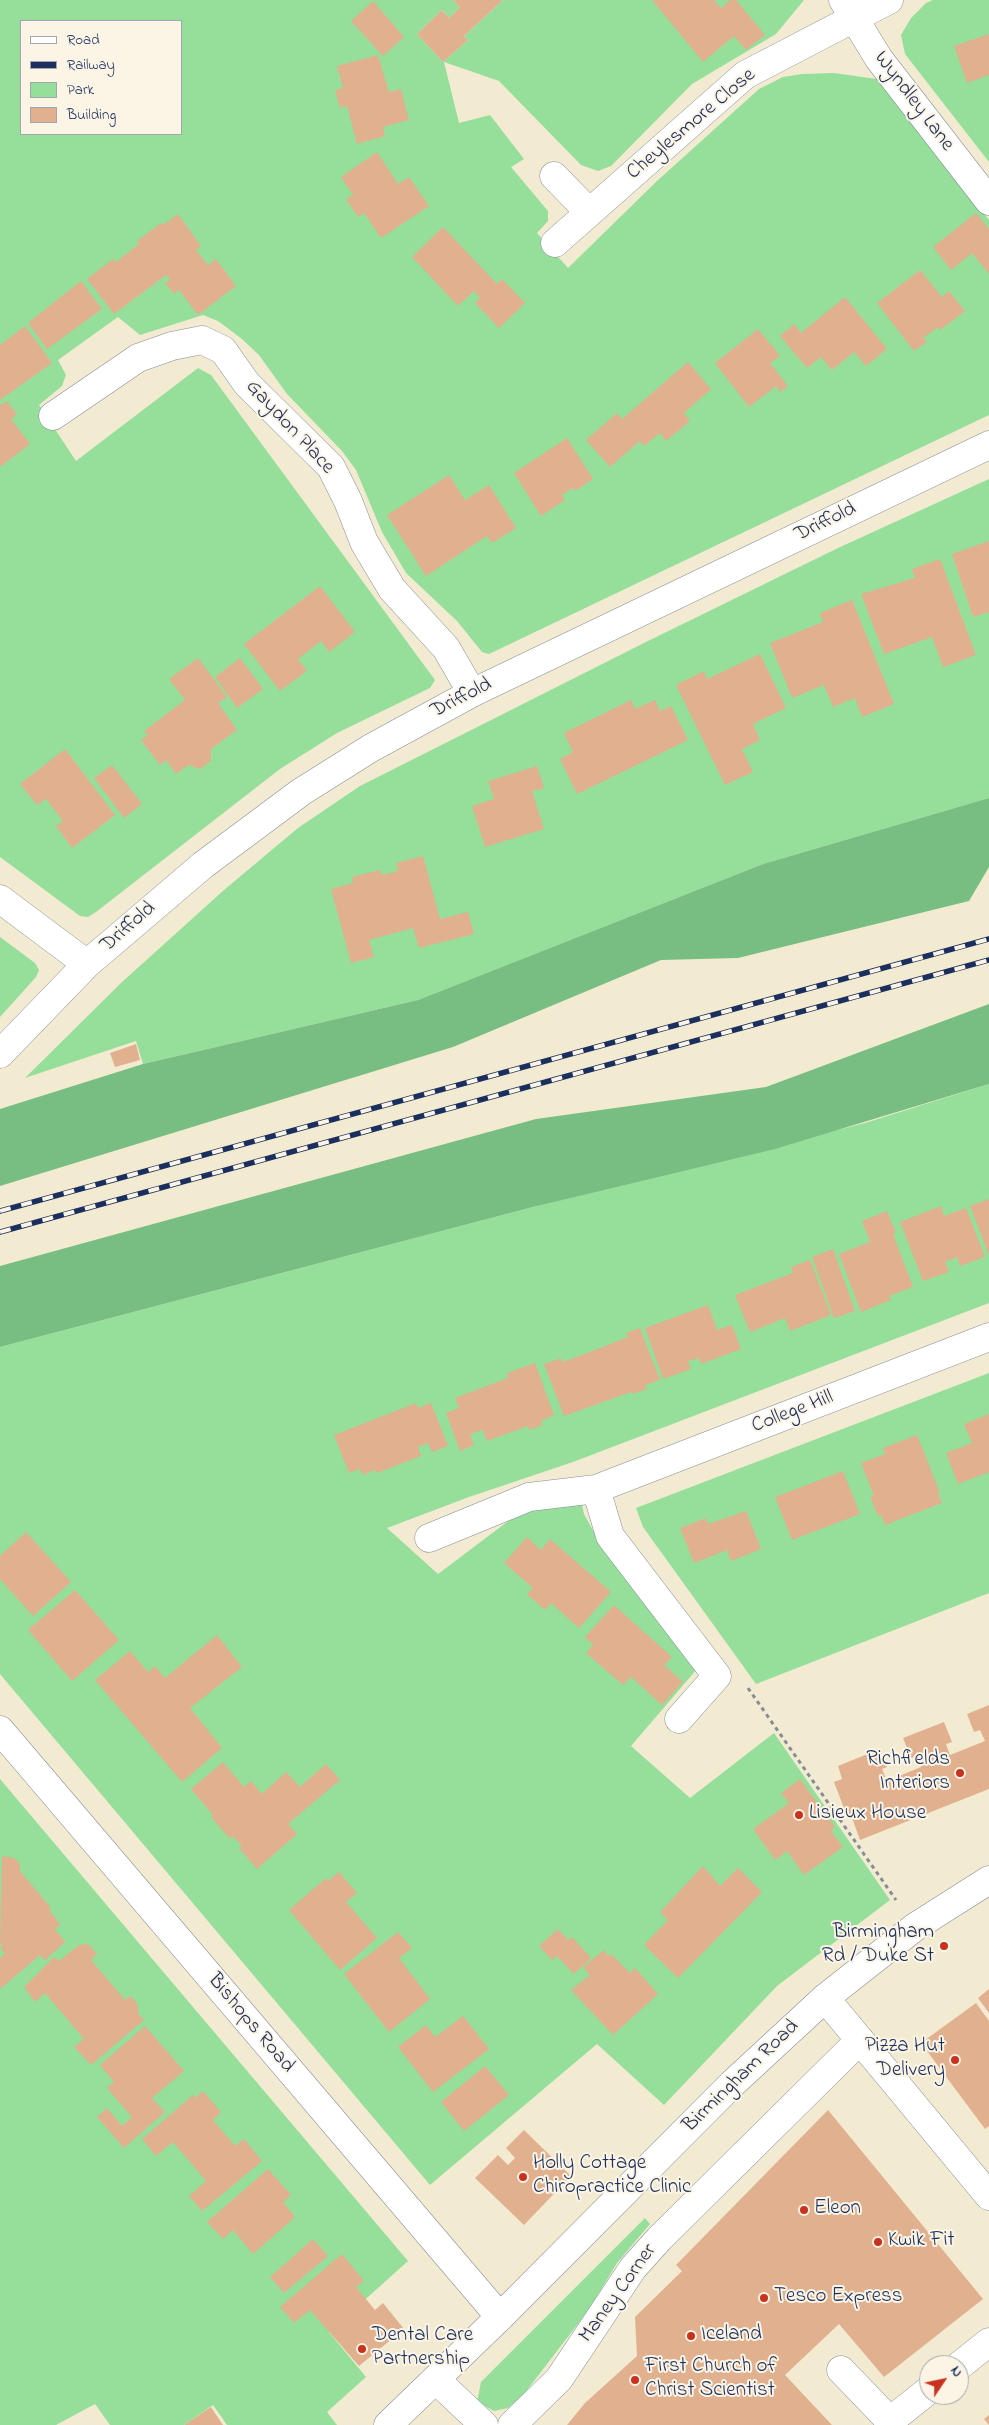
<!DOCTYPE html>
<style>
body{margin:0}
#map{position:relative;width:989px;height:2425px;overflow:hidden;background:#f2ebd2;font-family:"Indie Flower",sans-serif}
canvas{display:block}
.legend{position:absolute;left:20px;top:20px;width:162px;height:115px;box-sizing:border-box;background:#fcf5e5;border:1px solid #a2a6af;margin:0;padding:6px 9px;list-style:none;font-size:15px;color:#1b2f5e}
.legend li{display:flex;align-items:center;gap:10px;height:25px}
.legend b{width:25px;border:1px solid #a2a6af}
.north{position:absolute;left:919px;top:2355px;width:50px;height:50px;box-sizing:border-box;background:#fcf5e5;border:1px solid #a2a6af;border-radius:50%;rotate:56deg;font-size:14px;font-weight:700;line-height:20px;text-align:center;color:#1b2f5e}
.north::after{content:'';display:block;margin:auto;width:18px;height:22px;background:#c8321e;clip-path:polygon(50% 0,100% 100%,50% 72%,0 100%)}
</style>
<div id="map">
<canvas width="989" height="2425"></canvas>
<ul class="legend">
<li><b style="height:6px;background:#fff"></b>Road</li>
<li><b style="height:6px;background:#1b2f5e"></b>Railway</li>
<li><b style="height:14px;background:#95df9a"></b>Park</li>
<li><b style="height:14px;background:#e1b18f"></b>Building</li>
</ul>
<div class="north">N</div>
</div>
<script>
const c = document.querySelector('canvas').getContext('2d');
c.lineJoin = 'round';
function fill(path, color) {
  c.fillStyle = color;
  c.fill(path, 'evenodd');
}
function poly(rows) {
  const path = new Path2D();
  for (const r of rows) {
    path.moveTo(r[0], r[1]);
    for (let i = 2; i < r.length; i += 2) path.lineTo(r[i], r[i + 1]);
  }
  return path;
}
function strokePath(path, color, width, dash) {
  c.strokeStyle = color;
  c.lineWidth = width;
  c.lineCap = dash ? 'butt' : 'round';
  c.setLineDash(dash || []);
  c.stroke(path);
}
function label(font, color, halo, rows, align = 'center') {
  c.font = font + ' "Indie Flower",sans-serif';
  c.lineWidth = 4;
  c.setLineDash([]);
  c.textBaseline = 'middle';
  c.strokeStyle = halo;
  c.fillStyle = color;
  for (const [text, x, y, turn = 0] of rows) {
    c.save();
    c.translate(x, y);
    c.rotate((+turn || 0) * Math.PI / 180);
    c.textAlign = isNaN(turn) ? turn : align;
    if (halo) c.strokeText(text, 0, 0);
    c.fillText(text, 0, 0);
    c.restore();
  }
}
const green = poly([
 [0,0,453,0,460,7,449,18,442,10,417,34,443,62,468,40,464,36,503,0,804,0,776,34,692,84,611,166,598,171,581,165,499,81,444,62,459,123,490,115,524,159,511,167,548,211,548,221,537,233,568,268,657,181,759,89,783,77,802,74,834,73,877,79,989,220,989,415,489,654,482,652,457,621,406,573,382,532,356,470,342,451,287,394,259,355,242,339,218,321,203,315,140,335,118,317,58,360,66,375,62,386,39,405,76,461,198,368,211,375,435,680,430,688,337,733,280,769,96,912,88,917,80,916,0,857],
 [21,21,181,21,181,134,21,134],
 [933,0,989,0,989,162,905,54,901,35,911,18,926,3],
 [989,479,989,798,763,864,418,1000,143,1064,136,1041,25,1078,121,983,224,890,298,828,360,786,648,641,838,548],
 [0,937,35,963,39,970,36,977,0,1017],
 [989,1084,989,1303,573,1462,469,1497,387,1528,438,1574,523,1510,581,1500,584,1514,595,1534,697,1669,631,1746,690,1798,774,1733,890,1900,777,1986,664,2105,597,2044,430,2185,0,1674,0,1347,533,1207,865,1123],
 [989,1373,989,1593,756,1684,643,1527,636,1508],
 [0,1779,408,2261,329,2332,366,2377,327,2412,337,2425,227,2425,213,2405,184,2425,110,2425,95,2404,56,2425,0,2425],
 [645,2218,650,2224,617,2263,590,2308,524,2394,508,2408,494,2411,477,2402,481,2382]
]);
const forest = poly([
 [989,798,989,867,969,901,738,958,661,960,453,1047,0,1186,0,1109,143,1064,418,1000,763,864],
 [989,1004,989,1084,775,1149,533,1207,0,1347,0,1266,536,1119,766,1087]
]);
const building = poly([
 [453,0,503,0,464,36,468,40,443,62,417,34,442,10,449,18,460,7],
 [652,0,714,0,721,8,730,0,736,0,765,35,746,50,734,36,703,62],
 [373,1,404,37,383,56,351,21],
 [989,34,989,75,967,83,954,46],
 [378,55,389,92,401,89,409,120,383,127,385,136,357,144,347,106,340,108,335,90,343,88,337,66],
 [377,152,398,184,409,177,429,206,381,238,364,213,358,217,346,199,353,195,341,177],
 [976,213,989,229,989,274,972,253,951,270,933,247],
 [178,214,201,246,196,250,208,265,216,259,236,286,198,315,179,290,174,294,165,283,170,279,166,275,114,314,87,279,113,259,116,262,139,244,137,241,161,223,163,225],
 [443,227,497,284,502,279,525,303,499,328,475,303,480,298,474,291,458,306,412,257],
 [920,270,942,297,949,291,965,311,940,330,938,327,923,338,927,342,914,351,877,303],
 [81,281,102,309,47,349,28,323],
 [845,297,887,349,866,366,854,352,832,370,821,357,807,368,780,336,794,324,801,333],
 [25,326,52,363,0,400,0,345],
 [758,329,780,356,770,363,788,386,780,392,776,386,749,407,715,363],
 [688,362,711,389,684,413,690,421,666,441,660,433,644,446,640,441,610,467,586,440,617,413,622,419],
 [7,401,17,415,11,419,30,444,0,467,0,403,2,405],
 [567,438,593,479,575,491,573,488,562,495,565,500,541,516,514,473],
 [449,475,465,500,489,485,516,528,492,543,487,536,426,576,387,515],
 [989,541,989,612,973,617,952,554],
 [940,559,976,655,943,667,932,637,884,654,861,594,915,578,912,569],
 [320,586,355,632,329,652,321,641,298,659,307,671,280,691,244,644],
 [852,600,894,704,862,717,855,698,833,707,824,685,792,698,770,643,823,622,820,613],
 [760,654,786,708,753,724,760,740,742,749,753,772,725,785,676,685,704,671,707,679],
 [198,658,227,697,218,703,237,730,211,749,211,761,200,769,188,765,176,774,166,760,160,765,141,740,148,735,144,731,185,700,169,679],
 [240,658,263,689,237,708,215,677],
 [631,700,635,709,655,700,660,711,671,706,688,740,577,794,560,759,573,752,564,733],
 [65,749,115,815,72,848,56,826,63,821,46,799,37,805,20,784],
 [112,765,142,804,124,818,94,778],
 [537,766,544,788,532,791,544,829,485,847,472,806,494,799,488,781],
 [423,856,440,919,468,912,474,934,419,948,413,928,369,940,374,957,351,963,331,889,353,883,352,877,380,870,382,875,398,871,396,863],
 [136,1044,140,1060,115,1067,110,1053],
 [989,1199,989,1255,970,1206],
 [941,1206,944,1216,966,1208,985,1257,960,1266,957,1257,945,1262,949,1272,923,1281,900,1222],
 [887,1211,896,1233,893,1234,913,1287,889,1296,891,1300,861,1312,839,1254,870,1242,862,1221],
 [833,1249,855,1311,834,1318,812,1257],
 [810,1260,831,1315,790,1331,785,1318,750,1332,735,1295,793,1273,791,1267],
 [708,1305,717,1330,732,1325,741,1349,701,1364,699,1358,688,1361,691,1369,663,1379,645,1328],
 [640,1328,660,1380,645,1385,647,1389,632,1394,631,1392,564,1416,544,1364,561,1358,563,1362,595,1350,628,1337,626,1333],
 [535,1363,554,1415,541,1421,542,1425,529,1430,528,1426,487,1441,483,1430,470,1434,474,1445,460,1451,446,1413,459,1408,455,1398,508,1378,507,1373],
 [416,1403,418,1408,431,1403,448,1446,432,1452,428,1443,418,1447,421,1456,377,1473,375,1470,363,1475,360,1469,349,1473,334,1435],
 [989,1414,989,1472,958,1484,946,1453,972,1443,964,1424],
 [917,1435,940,1493,938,1494,942,1503,885,1525,881,1515,878,1516,870,1497,874,1496,861,1463,885,1454,883,1448],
 [843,1471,860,1514,792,1540,775,1497],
 [746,1511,761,1549,731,1561,727,1550,694,1563,680,1528,706,1518,708,1524],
 [26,1532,71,1582,33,1616,0,1579,0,1556],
 [527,1537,541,1550,550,1539,611,1592,579,1628,551,1603,545,1610,527,1594,533,1588,504,1563],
 [75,1590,119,1640,72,1681,28,1630],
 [614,1605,672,1657,664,1665,683,1682,662,1705,631,1677,623,1685,586,1653,593,1645,585,1637],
 [217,1635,242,1667,190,1708,222,1748,182,1782,95,1680,130,1651,148,1672,155,1666,165,1678],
 [989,1705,989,1789,860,1840,851,1815,847,1816,834,1782,842,1779,838,1766,880,1749,887,1767,882,1769,887,1781,921,1767,917,1756,911,1758,903,1738,944,1722,952,1742,946,1744,950,1755,985,1741,980,1730,974,1732,967,1714],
 [223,1762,244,1787,251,1781,262,1794,286,1772,300,1787,326,1764,340,1780,288,1824,297,1834,257,1869,239,1848,242,1846,233,1836,230,1839,211,1817,213,1815,191,1789],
 [800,1779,835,1827,831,1831,843,1847,804,1875,787,1851,775,1860,753,1829,789,1803,781,1793],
 [2,1856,14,1858,20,1864,20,1871,51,1908,49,1910,60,1924,55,1929,65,1942,45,1960,40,1955,0,1989,0,1958,5,1953,0,1948,3,1946,0,1943],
 [703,1866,720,1886,738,1868,762,1892,678,1978,644,1945,668,1920,660,1912],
 [339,1872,357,1893,346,1902,377,1938,340,1970,289,1910,326,1878,328,1881],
 [558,1929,568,1940,572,1937,591,1958,574,1974,557,1956,552,1960,539,1946],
 [398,1932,412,1948,399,1958,430,1999,389,2032,344,1974],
 [88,1944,97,1954,91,1960,125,2000,128,1997,132,1997,138,2005,138,2013,144,2020,91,2065,74,2047,84,2039,45,1993,35,2002,24,1987,54,1957,59,1961,79,1945],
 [604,1950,608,1956,611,1954,630,1973,635,1968,658,1994,613,2035,571,1990,590,1975,583,1967],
 [989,1989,989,2013,978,1998],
 [976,2003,989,2021,989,2126,985,2129,921,2043],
 [463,2016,489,2049,433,2092,398,2047,426,2025,435,2037],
 [145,2026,184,2071,152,2098,165,2112,124,2148,97,2117,107,2108,122,2126,132,2117,107,2088,114,2082,100,2065],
 [485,2066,509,2095,464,2131,441,2102],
 [203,2091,221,2112,213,2120,235,2146,244,2139,262,2161,202,2211,189,2196,206,2181,173,2142,156,2156,142,2139,193,2095,195,2098],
 [828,2110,983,2299,884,2377,839,2324,785,2375,832,2425,567,2425,585,2403,637,2356,635,2317,682,2271,676,2265],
 [524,2130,571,2176,524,2225,475,2178,498,2155,508,2165,515,2158,506,2148],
 [268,2169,291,2195,283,2202,295,2217,253,2254,233,2230,223,2239,207,2222],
 [313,2239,328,2256,284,2293,270,2277],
 [342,2254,364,2281,356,2287,375,2310,383,2303,404,2329,359,2366,310,2310,294,2323,280,2307],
 [211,2407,223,2425,184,2425],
 [989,2415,989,2425,984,2419]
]);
const path = poly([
 [748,1688,896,1900]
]);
const minor = poly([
 [843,0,879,59,989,201],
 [554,176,589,212],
 [555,243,745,75,889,0],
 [53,416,138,358,172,346,202,340,223,350,247,384,331,467,348,501,364,542,392,589,446,648,472,693],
 [0,899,87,964],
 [0,1054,87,964,203,865,301,792,371,748,472,693,989,445],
 [596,1489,610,1536,717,1676,679,1719],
 [429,1538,529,1497,596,1489,989,1337],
 [0,1730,500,2317],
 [825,1998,989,2196],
 [959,2366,989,2342],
 [841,2370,890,2421,929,2390],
 [436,2380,484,2425],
 [512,2425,559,2379,633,2268,659,2239,860,2040]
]);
const major = poly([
 [388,2425,500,2317,732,2084,825,1998,915,1927,989,1880]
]);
const rail = poly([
 [0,1211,989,939],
 [0,1232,989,960]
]);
const markers = [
 [960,1773,5,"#c8321e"],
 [799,1815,5,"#c8321e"],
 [944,1946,5,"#c8321e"],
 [955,2060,5,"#c8321e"],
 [523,2177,5,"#c8321e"],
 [804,2210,5,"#c8321e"],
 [878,2242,5,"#c8321e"],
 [764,2298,5,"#c8321e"],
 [691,2336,5,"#c8321e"],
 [362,2349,5,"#c8321e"],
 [635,2380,5,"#c8321e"]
];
const streetNames = [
 ["Wyndley Lane",913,102,53],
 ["Cheylesmore Close",692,125,-40],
 ["Gaydon Place",289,428,47],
 ["Driffold",826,523,-26],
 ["Driffold",462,699,-27],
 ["Driffold",129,928,-41],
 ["College Hill",793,1413,-21],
 ["Bishops Road",250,2024,50],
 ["Birmingham Road",742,2077,-44],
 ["Maney Corner",619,2294,-54]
];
const poiNames = [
 ["Richfields",950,1761,"right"],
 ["Interiors",950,1785,"right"],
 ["Lisieux House",809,1815],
 ["Birmingham",934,1934,"right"],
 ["Rd / Duke St",934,1958,"right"],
 ["Pizza Hut",945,2048,"right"],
 ["Delivery",945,2072,"right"],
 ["Holly Cottage",533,2165],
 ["Chiropractice Clinic",533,2189],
 ["Eleon",814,2210],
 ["Kwik Fit",888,2242],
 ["Tesco Express",774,2298],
 ["Iceland",701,2336],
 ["Dental Care",372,2337],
 ["Partnership",372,2361],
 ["First Church of",645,2368],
 ["Christ Scientist",645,2392]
];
fill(green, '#95df9a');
fill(forest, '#78be82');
fill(building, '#e1b18f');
strokePath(minor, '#868d98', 29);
strokePath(major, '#868d98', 29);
strokePath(path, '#868d98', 3, [4, 4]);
strokePath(minor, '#fff', 28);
strokePath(major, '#fff', 28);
strokePath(rail, '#1b2f5e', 5.5);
strokePath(rail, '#fcf5e5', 4, [11]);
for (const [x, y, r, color] of markers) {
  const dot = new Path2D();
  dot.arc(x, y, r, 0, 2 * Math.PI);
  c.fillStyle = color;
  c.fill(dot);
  strokePath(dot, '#fcf5e5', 2);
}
label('21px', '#1b2f5e', '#fcf5e5', streetNames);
label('21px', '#1b2f5e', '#fcf5e5', poiNames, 'left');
</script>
